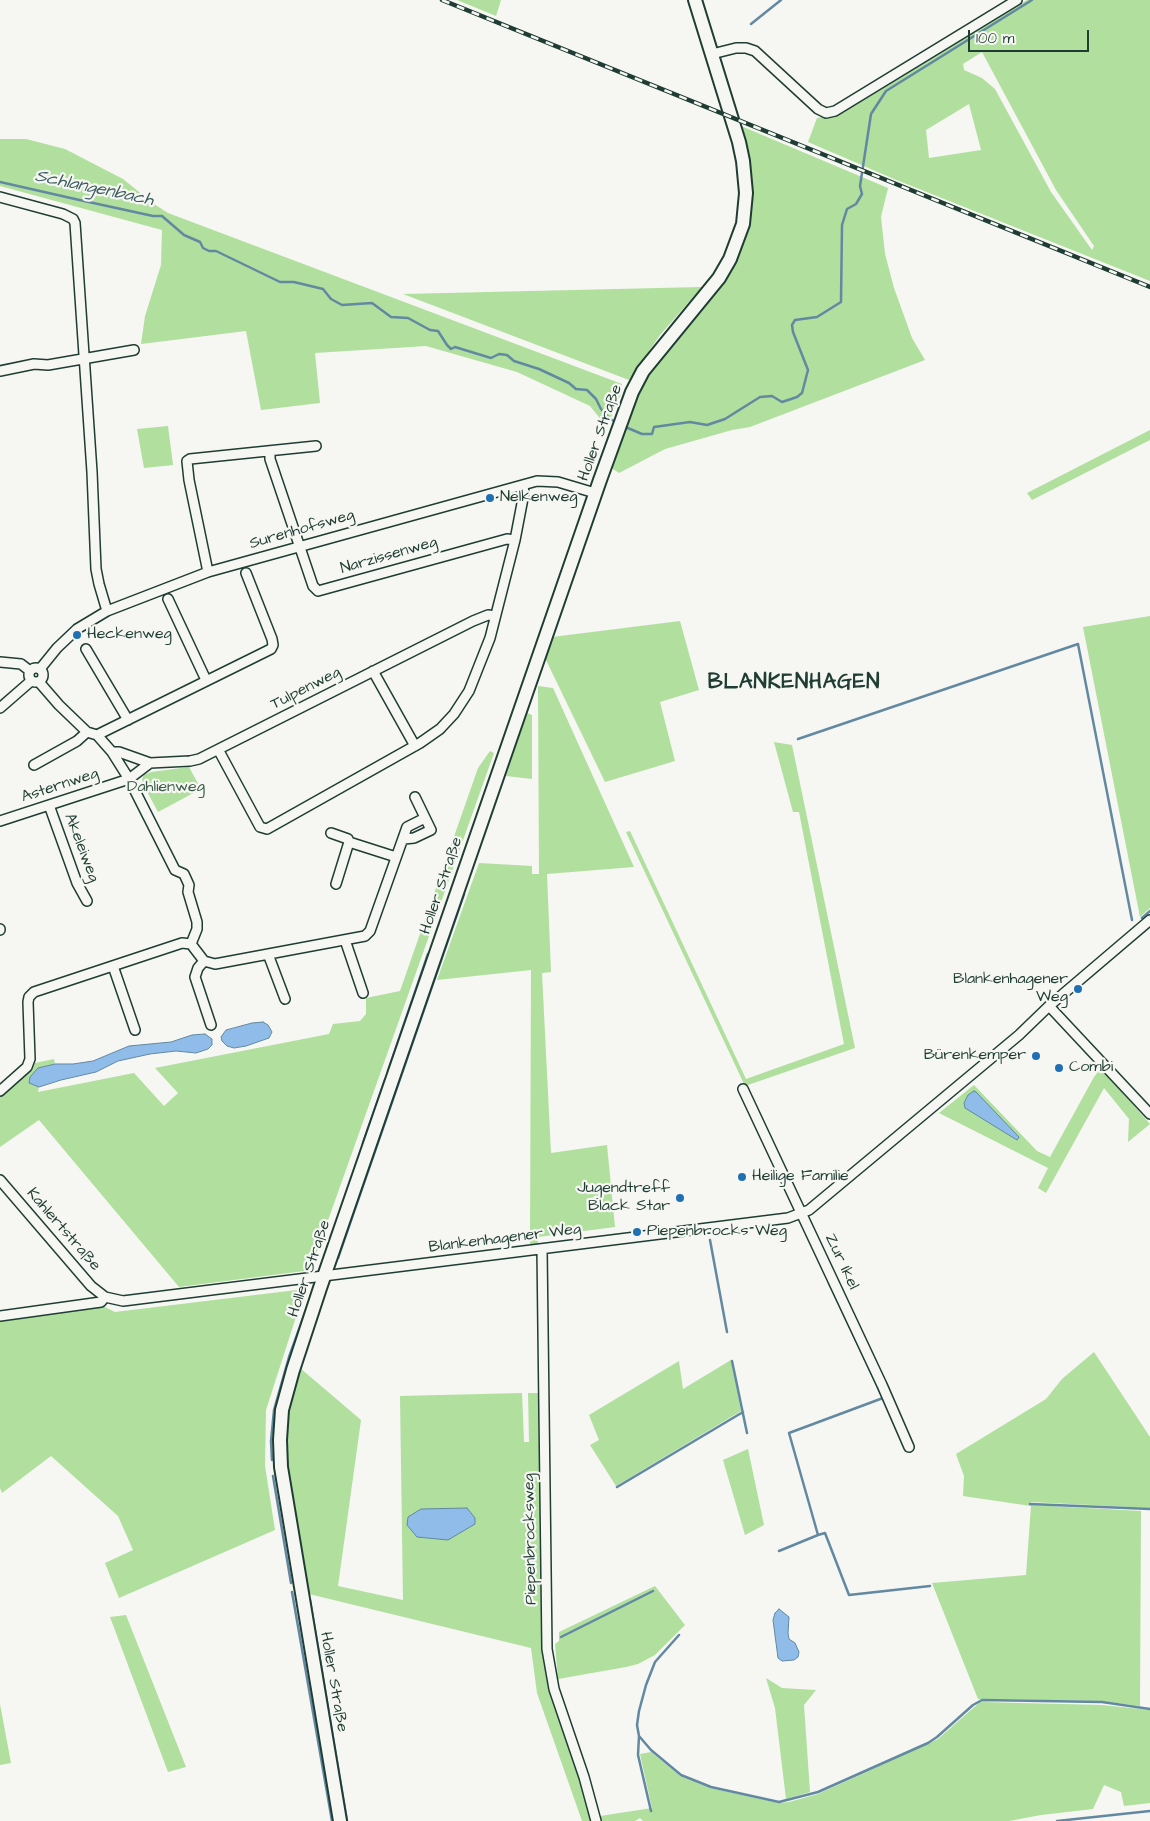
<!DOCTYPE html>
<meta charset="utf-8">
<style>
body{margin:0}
#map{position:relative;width:1150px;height:1821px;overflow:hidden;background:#f6f6f2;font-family:"Architects Daughter",sans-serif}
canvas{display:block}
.scale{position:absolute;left:968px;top:30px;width:121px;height:22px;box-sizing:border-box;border:2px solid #1f3d34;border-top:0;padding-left:6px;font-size:15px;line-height:18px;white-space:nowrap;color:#1f3d34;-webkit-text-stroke:4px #f6f6f2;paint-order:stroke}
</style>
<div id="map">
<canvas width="1150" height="1821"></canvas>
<div class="scale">100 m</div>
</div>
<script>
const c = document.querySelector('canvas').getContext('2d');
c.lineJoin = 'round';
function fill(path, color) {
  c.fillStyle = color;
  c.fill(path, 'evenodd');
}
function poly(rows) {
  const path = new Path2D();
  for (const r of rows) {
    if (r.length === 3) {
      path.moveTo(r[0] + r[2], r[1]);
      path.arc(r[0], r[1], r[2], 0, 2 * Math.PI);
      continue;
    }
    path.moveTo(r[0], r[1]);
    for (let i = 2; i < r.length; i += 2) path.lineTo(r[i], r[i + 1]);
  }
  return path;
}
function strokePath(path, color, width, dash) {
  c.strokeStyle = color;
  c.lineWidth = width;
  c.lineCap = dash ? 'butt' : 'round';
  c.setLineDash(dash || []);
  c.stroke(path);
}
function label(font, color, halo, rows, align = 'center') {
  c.font = font + ' "Architects Daughter",sans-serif';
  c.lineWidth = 4.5;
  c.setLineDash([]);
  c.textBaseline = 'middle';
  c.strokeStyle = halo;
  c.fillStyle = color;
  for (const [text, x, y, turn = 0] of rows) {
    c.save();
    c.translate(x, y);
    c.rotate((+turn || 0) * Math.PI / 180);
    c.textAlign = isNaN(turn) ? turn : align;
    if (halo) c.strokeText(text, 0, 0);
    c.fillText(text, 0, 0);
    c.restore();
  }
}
const green = poly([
 [457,0,501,0,496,16],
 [1027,0,1150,0,1150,281,894,179,808,142,817,118,837,115],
 [982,52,1056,190,1094,246,1092,250,1051,192,995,89,982,78,964,70,963,64],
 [969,104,981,150,929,158,926,130],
 [741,126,888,188,881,217,885,254,894,288,912,338,925,360,750,427,732,430,665,449,619,473,610,467,640,392,647,377,671,344,722,285,735,263,743,244,751,207,752,193,749,161],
 [0,139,26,139,65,149,123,179,154,204,168,213,622,384,622,391,607,427,590,406,517,372,426,346,315,353,320,403,261,410,246,331,141,344,145,316,161,265,162,230,0,186],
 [702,287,660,335,629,380,403,294],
 [168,426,173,465,144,468,137,429],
 [1150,430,1150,440,1032,500,1027,493],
 [1150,616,1150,908,1140,917,1083,627],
 [680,621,699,690,660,702,675,761,605,782,545,658,552,637],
 [538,686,553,688,634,867,547,874,551,972,542,973,551,1153,607,1145,615,1227,538,1237,538,1244,530,1246,531,970,437,980,479,863,532,866,532,874,539,874],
 [527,713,532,715,532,779,506,776],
 [774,742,792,745,855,1048,745,1086,626,832,630,831,746,1079,844,1044,799,812,793,812],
 [490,751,494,753,326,1226,321,1224,316,1238,321,1240,312,1265,304,1271,179,1287,39,1120,0,1147,0,1097,32,1070,35,1063,54,1059,55,1064,38,1068,29,1083,39,1087,38,1092,134,1073,164,1106,178,1093,155,1068,329,1034,333,1024,360,1021,366,1014,366,998,400,991,478,768],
 [189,767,201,789,158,812,143,784,142,779,144,775,151,772],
 [1101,1068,1150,1124,1128,1142,1129,1119,1104,1088,1046,1193,1038,1188,1048,1168,939,1113,974,1085,1037,1151,1050,1157,1094,1077],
 [305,1289,266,1410,265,1466,275,1530,119,1598,105,1563,133,1550,118,1516,51,1456,2,1493,0,1488,0,1320,103,1306,115,1312],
 [1094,1352,1150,1437,1150,1508,1031,1502,1031,1505,1141,1511,1140,1706,1101,1701,978,1699,932,1583,1026,1575,1031,1506,963,1496,964,1476,956,1454,1046,1399,1062,1379],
 [731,1360,741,1411,616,1486,590,1445,599,1440,589,1415,679,1361,683,1389],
 [300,1368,361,1420,338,1586,403,1600,400,1396,522,1393,524,1442,529,1442,528,1393,540,1393,544,1650,548,1689,581,1778,592,1821,582,1821,537,1693,531,1648,309,1594,286,1465,287,1412],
 [748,1449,764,1525,745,1535,723,1460],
 [655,1586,685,1625,655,1655,638,1664,626,1667,558,1679,555,1644,559,1641,559,1632],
 [126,1615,186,1767,168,1772,110,1617],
 [766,1678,782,1688,816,1690,804,1705,810,1792,786,1799,775,1708],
 [980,1702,1102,1705,1150,1710,1150,1803,1124,1806,1121,1792,1104,1785,1093,1809,1041,1815,1009,1821,643,1821,640,1818,635,1821,601,1821,600,1816,652,1808,640,1754,651,1752,680,1776,710,1788,769,1801,779,1803,789,1802,818,1794,928,1744,938,1739],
 [0,1704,11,1763,0,1765]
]);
const water = poly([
 [263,1022,268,1025,272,1032,269,1038,246,1046,234,1048,227,1046,222,1041,221,1037,226,1030,252,1023,263,1022],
 [205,1034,212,1039,212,1045,208,1049,196,1053,176,1051,150,1054,118,1061,96,1072,61,1080,39,1087,29,1083,30,1077,38,1068,55,1064,73,1064,93,1061,129,1046,171,1042,192,1035,205,1034],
 [974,1091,976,1092,1019,1137,1017,1140,965,1108,964,1103,968,1095,974,1091],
 [467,1508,475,1518,475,1524,448,1540,417,1537,407,1525,408,1517,421,1509,467,1508],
 [779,1609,789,1617,788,1633,789,1639,795,1643,799,1652,798,1657,794,1660,782,1661,778,1658,773,1620,775,1613,779,1609]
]);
const stream = poly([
 [751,24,781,0],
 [0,182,75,199,153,216,162,216,184,235,200,242,203,248,209,251,216,251,280,282,294,282,323,289,331,299,342,305,372,303,391,317,408,318,430,330,438,331,447,345,451,349,455,347,491,358,499,354,507,355,514,361,539,369,569,383,576,389,587,390,596,399,601,409,610,419,616,422],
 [623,426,642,434,652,434,654,427,690,422,707,425,725,419,760,397,772,396,782,402,797,397,802,393,808,370,793,332,792,325,795,320,817,317,841,302,842,225,847,209,856,204,862,194,860,186,871,114,886,91,1032,0],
 [798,739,1078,644,1132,920],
 [1142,918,1150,911],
 [388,1071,428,954],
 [363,1143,385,1080],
 [710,1240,727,1332],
 [338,1258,464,894],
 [732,1361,747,1433],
 [272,1460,271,1441,274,1410,289,1357,311,1296],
 [273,1476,291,1583],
 [617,1487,743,1412],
 [1030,1504,1150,1509],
 [818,1535,825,1533,849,1595,930,1586],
 [779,1551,818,1535,789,1433,883,1398,829,1283],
 [292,1592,332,1821],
 [310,1600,347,1821],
 [679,1635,655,1662,646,1685,639,1711,637,1725,639,1736,651,1750,681,1775,711,1787,779,1802,818,1792,928,1743,937,1737,973,1705,982,1700,1102,1702,1150,1709],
 [561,1637,653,1591],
 [639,1736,638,1755,651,1811],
 [1057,1821,1150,1811]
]);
const street = poly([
 [712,54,736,48,746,48,755,51,818,109,826,113,835,111,1017,0],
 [0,197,63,214,73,219,75,223,92,472,96,569,99,584,107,611],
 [0,371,34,364,48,365,134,350],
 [270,451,270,459,313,586,318,591,507,539,515,540],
 [208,572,189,480,187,461,190,459,316,446],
 [168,599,206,680],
 [86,649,128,720],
 [0,662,21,664,30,671],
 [36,675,7],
 [40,669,57,648,77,629,107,611,208,572,537,481,558,482,595,493],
 [373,671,415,746],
 [39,682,59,705,87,732,97,735,112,752,129,779,175,870,184,874,189,885,188,892,197,922,197,929,191,944,204,961,215,964,365,936,370,931,407,827,425,818],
 [0,708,31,681],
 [97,735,271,649,273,645,272,639,246,573],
 [219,751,260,827,267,829,420,743,440,729,454,714,469,691,490,638,515,540,524,493,523,485],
 [112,752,119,752,150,763],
 [34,765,77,741,87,732],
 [49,805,77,883,87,901],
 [0,821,129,779,150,763,190,761,199,759,473,621,488,615,495,616],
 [331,833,348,839,349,842,396,857],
 [404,839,414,838,431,830,415,797],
 [336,884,349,842],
 [0,929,0,930],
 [345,940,363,993],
 [268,954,285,999],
 [204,961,198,968,195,977,211,1025],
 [113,966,135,1030],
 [1049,1006,1150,1114],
 [743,1089,882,1385,909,1447],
 [0,1091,27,1067,30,1059,28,1002,29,997,34,992,182,943,191,944],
 [0,1180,91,1286,105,1297,123,1301,788,1218,809,1210,1019,1035,1049,1006,1150,920],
 [542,1249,547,1649,554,1689,584,1777,596,1821],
 [0,1316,101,1302,105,1297]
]);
const secondary = poly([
 [340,1821,281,1467,280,1440,282,1410,293,1370,320,1288,600,480,632,392,643,371,719,278,730,259,743,224,746,193,743,161,739,142,695,0]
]);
const rail = poly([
 [442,0,1150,287]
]);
const markers = [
 [490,498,5,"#1f6fb2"],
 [77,635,5,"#1f6fb2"],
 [1078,989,5,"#1f6fb2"],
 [1036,1056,5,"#1f6fb2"],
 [1059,1068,5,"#1f6fb2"],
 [742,1177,5,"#1f6fb2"],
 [680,1198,5,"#1f6fb2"],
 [637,1232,5,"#1f6fb2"]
];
const streetNames = [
 ["Holler Straße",601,433,-70],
 ["Surenhofsweg",302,530,-16],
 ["Narzissenweg",389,556,-16],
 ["Tulpenweg",306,689,-27],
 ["Asternweg",60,786,-18],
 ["Akeleiweg",81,848,69],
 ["Holler Straße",442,886,-71],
 ["Kahlertstraße",63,1230,49],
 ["Blankenhagener Weg",505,1239,-7],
 ["Zur Ikel",841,1262,65],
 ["Holler Straße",310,1269,-71],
 ["Piepenbrocksweg",531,1539,-91],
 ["Holler Straße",333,1682,80]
];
const poiNames = [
 ["Nelkenweg",500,498],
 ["Heckenweg",87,635],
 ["Blankenhagener",1068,980,"right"],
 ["Weg",1068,998,"right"],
 ["Bürenkemper",1026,1056,"right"],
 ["Combi",1069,1068],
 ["Heilige Familie",752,1177],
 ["Jugendtreff",670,1189,"right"],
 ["Black Star",670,1207,"right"],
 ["Piepenbrocks Weg",647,1232]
];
const parkNames = [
 ["Dahlienweg",166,788]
];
const waterNames = [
 ["Schlangenbach",94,189,12]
];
const districtNames = [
 ["BLANKENHAGEN",794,684]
];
fill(green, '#b0df9e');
fill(water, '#8fbce9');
strokePath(water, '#6289a1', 1);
strokePath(stream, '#6289a1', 2.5);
strokePath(street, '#1f3d34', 12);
strokePath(secondary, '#1f3d34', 16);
strokePath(street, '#f6f6f2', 9);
strokePath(secondary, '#f6f6f2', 12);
strokePath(rail, '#1f3d34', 4.5);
strokePath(rail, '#f6f6f2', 2.5, [8]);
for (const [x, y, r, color] of markers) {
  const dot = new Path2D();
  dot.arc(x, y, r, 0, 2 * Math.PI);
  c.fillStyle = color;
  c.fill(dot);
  strokePath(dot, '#f6f6f2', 2);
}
label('16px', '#1f3d34', '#f6f6f2', streetNames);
label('16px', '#1f3d34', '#f6f6f2', poiNames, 'left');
label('16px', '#3c5d49', '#f6f6f2', parkNames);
label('italic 18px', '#3b5d61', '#f6f6f2', waterNames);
c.letterSpacing = '1px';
label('bold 21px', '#1f3d34', '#f6f6f2', districtNames);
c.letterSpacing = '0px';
</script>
